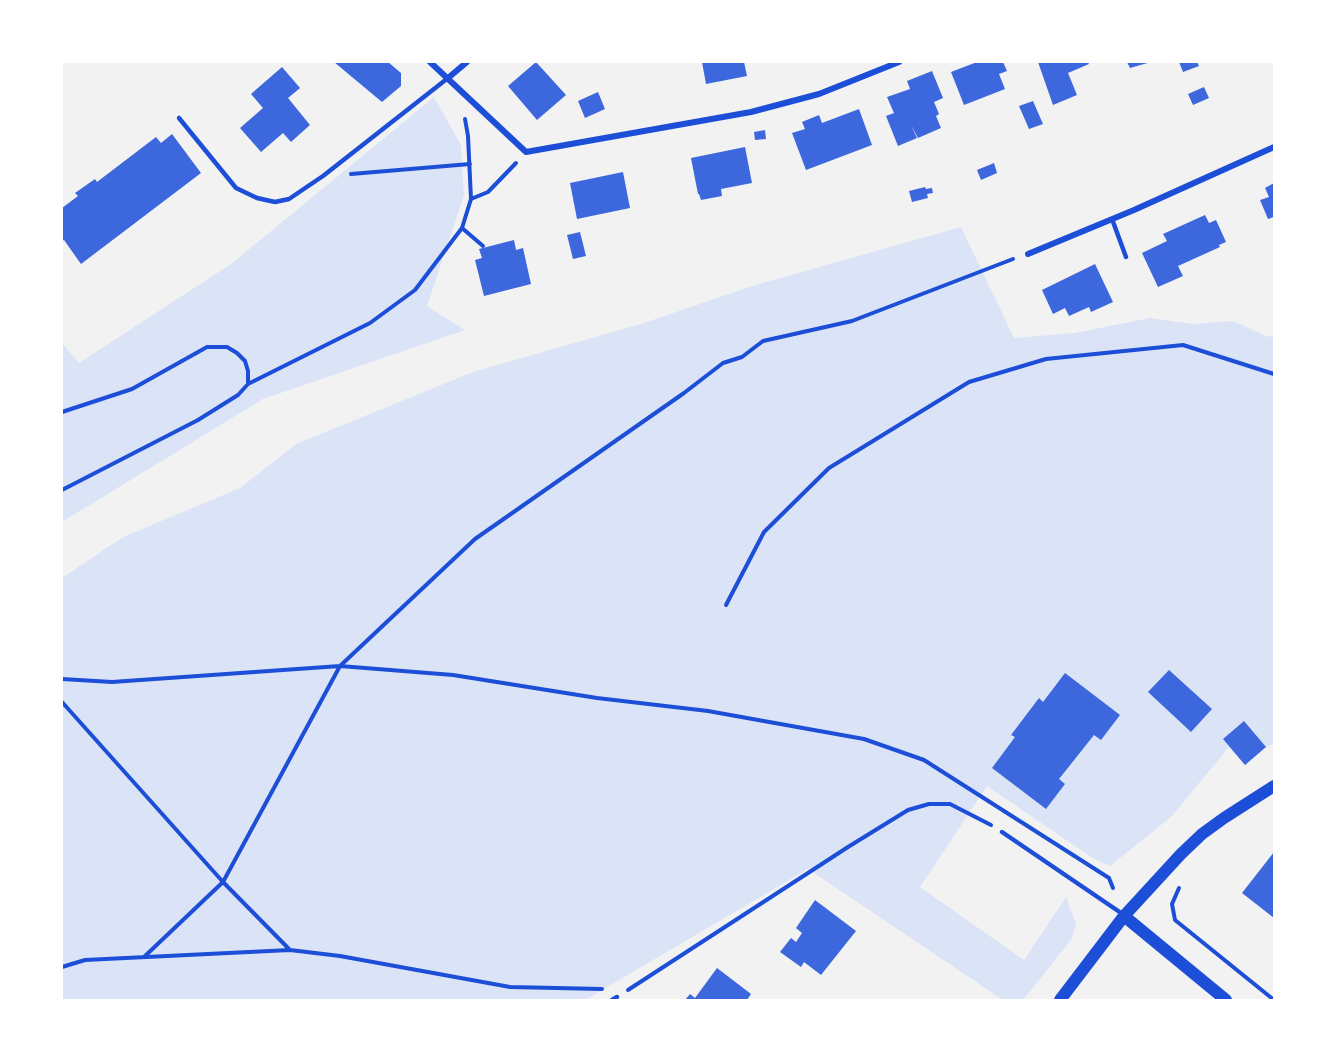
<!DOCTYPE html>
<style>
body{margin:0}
#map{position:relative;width:1336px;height:1062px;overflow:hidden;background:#f2f2f2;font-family:Bitter,serif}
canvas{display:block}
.frame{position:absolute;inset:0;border:63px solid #fff;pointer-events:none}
</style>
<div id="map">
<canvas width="1336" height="1062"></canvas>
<div class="frame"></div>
</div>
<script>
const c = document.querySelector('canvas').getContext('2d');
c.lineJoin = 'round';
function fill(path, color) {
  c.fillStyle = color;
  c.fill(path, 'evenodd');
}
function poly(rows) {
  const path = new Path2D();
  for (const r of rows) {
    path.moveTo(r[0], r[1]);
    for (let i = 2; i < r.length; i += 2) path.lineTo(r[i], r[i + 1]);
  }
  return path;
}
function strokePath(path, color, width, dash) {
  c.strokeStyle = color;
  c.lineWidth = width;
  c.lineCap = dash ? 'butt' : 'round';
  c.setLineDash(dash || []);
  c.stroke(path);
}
const green = poly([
 [434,97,461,145,464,195,427,306,465,330,263,399,62,522,62,343,79,363,231,264],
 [961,227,1014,338,1075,333,1150,318,1192,324,1233,321,1266,336,1274,337,1274,744,1266,747,1245,765,1229,747,1171,817,1110,866,1094,859,987,786,920,887,1024,960,1066,897,1076,924,1071,940,1023,1000,1003,1000,808,869,585,1000,62,1000,62,578,123,537,240,488,296,444,473,372,641,324,752,286]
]);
const building = poly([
 [334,62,388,62,401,73,401,86,382,102],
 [536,62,566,95,537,120,508,86],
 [702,62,744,62,747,76,706,84],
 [977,62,1003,62,1007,71,999,74,1005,89,964,105,951,72],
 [1038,62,1088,62,1089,64,1068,73,1077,95,1053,105],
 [1127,62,1151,62,1130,68],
 [1179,62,1197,62,1199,66,1183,72],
 [282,67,300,88,288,98,310,125,291,142,283,133,261,152,240,128,263,108,251,94],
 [932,71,943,98,934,102,939,114,936,116,941,128,918,138,911,125,917,138,898,146,886,116,894,113,887,97,910,89,907,81],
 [1204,87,1209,98,1193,105,1188,94],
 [598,92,605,109,585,118,578,101],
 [1033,101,1043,124,1029,129,1019,106],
 [859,109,872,145,806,170,792,133,805,129,802,122,819,115,822,123],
 [765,130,766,139,755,140,754,132],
 [172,134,201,173,81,264,64,240,62,241,62,208,78,196,75,193,95,179,97,182,156,137,161,143],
 [745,147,752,183,721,189,722,196,701,200,699,194,698,194,691,158],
 [994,163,997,173,981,180,977,170],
 [623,172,630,208,577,219,570,183],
 [1274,183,1274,217,1268,219,1260,200,1269,197,1265,188],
 [925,187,926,189,932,188,933,193,927,194,928,198,912,202,909,191],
 [1205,215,1209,223,1216,220,1226,242,1219,245,1220,247,1178,266,1183,276,1158,287,1142,253,1167,241,1163,234],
 [580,232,586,256,573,259,567,235],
 [514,240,516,250,523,248,531,284,484,296,475,260,482,258,479,249],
 [1095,264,1113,302,1091,312,1089,307,1069,316,1065,308,1053,314,1042,290],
 [1169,670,1212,709,1191,732,1148,692],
 [1065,673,1120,715,1101,740,1094,735,1059,779,1065,784,1046,809,992,768,1015,737,1011,735,1039,698,1043,702],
 [1244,721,1266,747,1245,765,1223,739],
 [1274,852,1274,918,1242,893],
 [815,900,856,931,821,975,804,962,801,967,780,952,791,938,796,942,802,933,796,928],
 [717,968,751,994,747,1000,685,1000,690,994,695,998]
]);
const path = poly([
 [351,174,470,164],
 [471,199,488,192,516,163],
 [462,228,483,246],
 [248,384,370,323,415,290,462,228,471,199,468,136,465,119],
 [62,412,132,389,207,347,227,347,237,353,245,361,248,371,248,384,238,395,198,420,62,490],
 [726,605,764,532,829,468,969,382,1046,359,1183,345,1274,374],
 [62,679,112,682,340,666,453,675,597,698,708,711,864,739,924,760,1109,878,1113,888],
 [62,702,223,882,290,950],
 [1179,888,1172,904,1175,920,1274,1000],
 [144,957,223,882,340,666,475,539,684,393,723,363,742,357,763,341,852,321,1013,259],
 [62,967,85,960,290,950,340,956,510,987,602,989],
 [628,990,848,847,908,810,929,804,950,804,991,825]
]);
const service = poly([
 [179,118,236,188,257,198,275,202,289,199,323,176,448,78],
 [1112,219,1126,257],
 [1002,832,1124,915],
 [612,1000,617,997]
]);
const minor = poly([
 [430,62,526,152,751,112,819,94,899,62],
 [448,78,467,62],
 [1028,254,1134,210,1274,147]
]);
const secondary = poly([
 [1124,916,1226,1000],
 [1060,1000,1124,916,1181,854,1202,834,1224,818,1274,786]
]);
fill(green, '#dbe4f7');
fill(building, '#3d67dc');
strokePath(path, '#1d4ed8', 4);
strokePath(service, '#1d4ed8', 4.5);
strokePath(minor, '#1d4ed8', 6);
strokePath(secondary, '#1d4ed8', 12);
</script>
